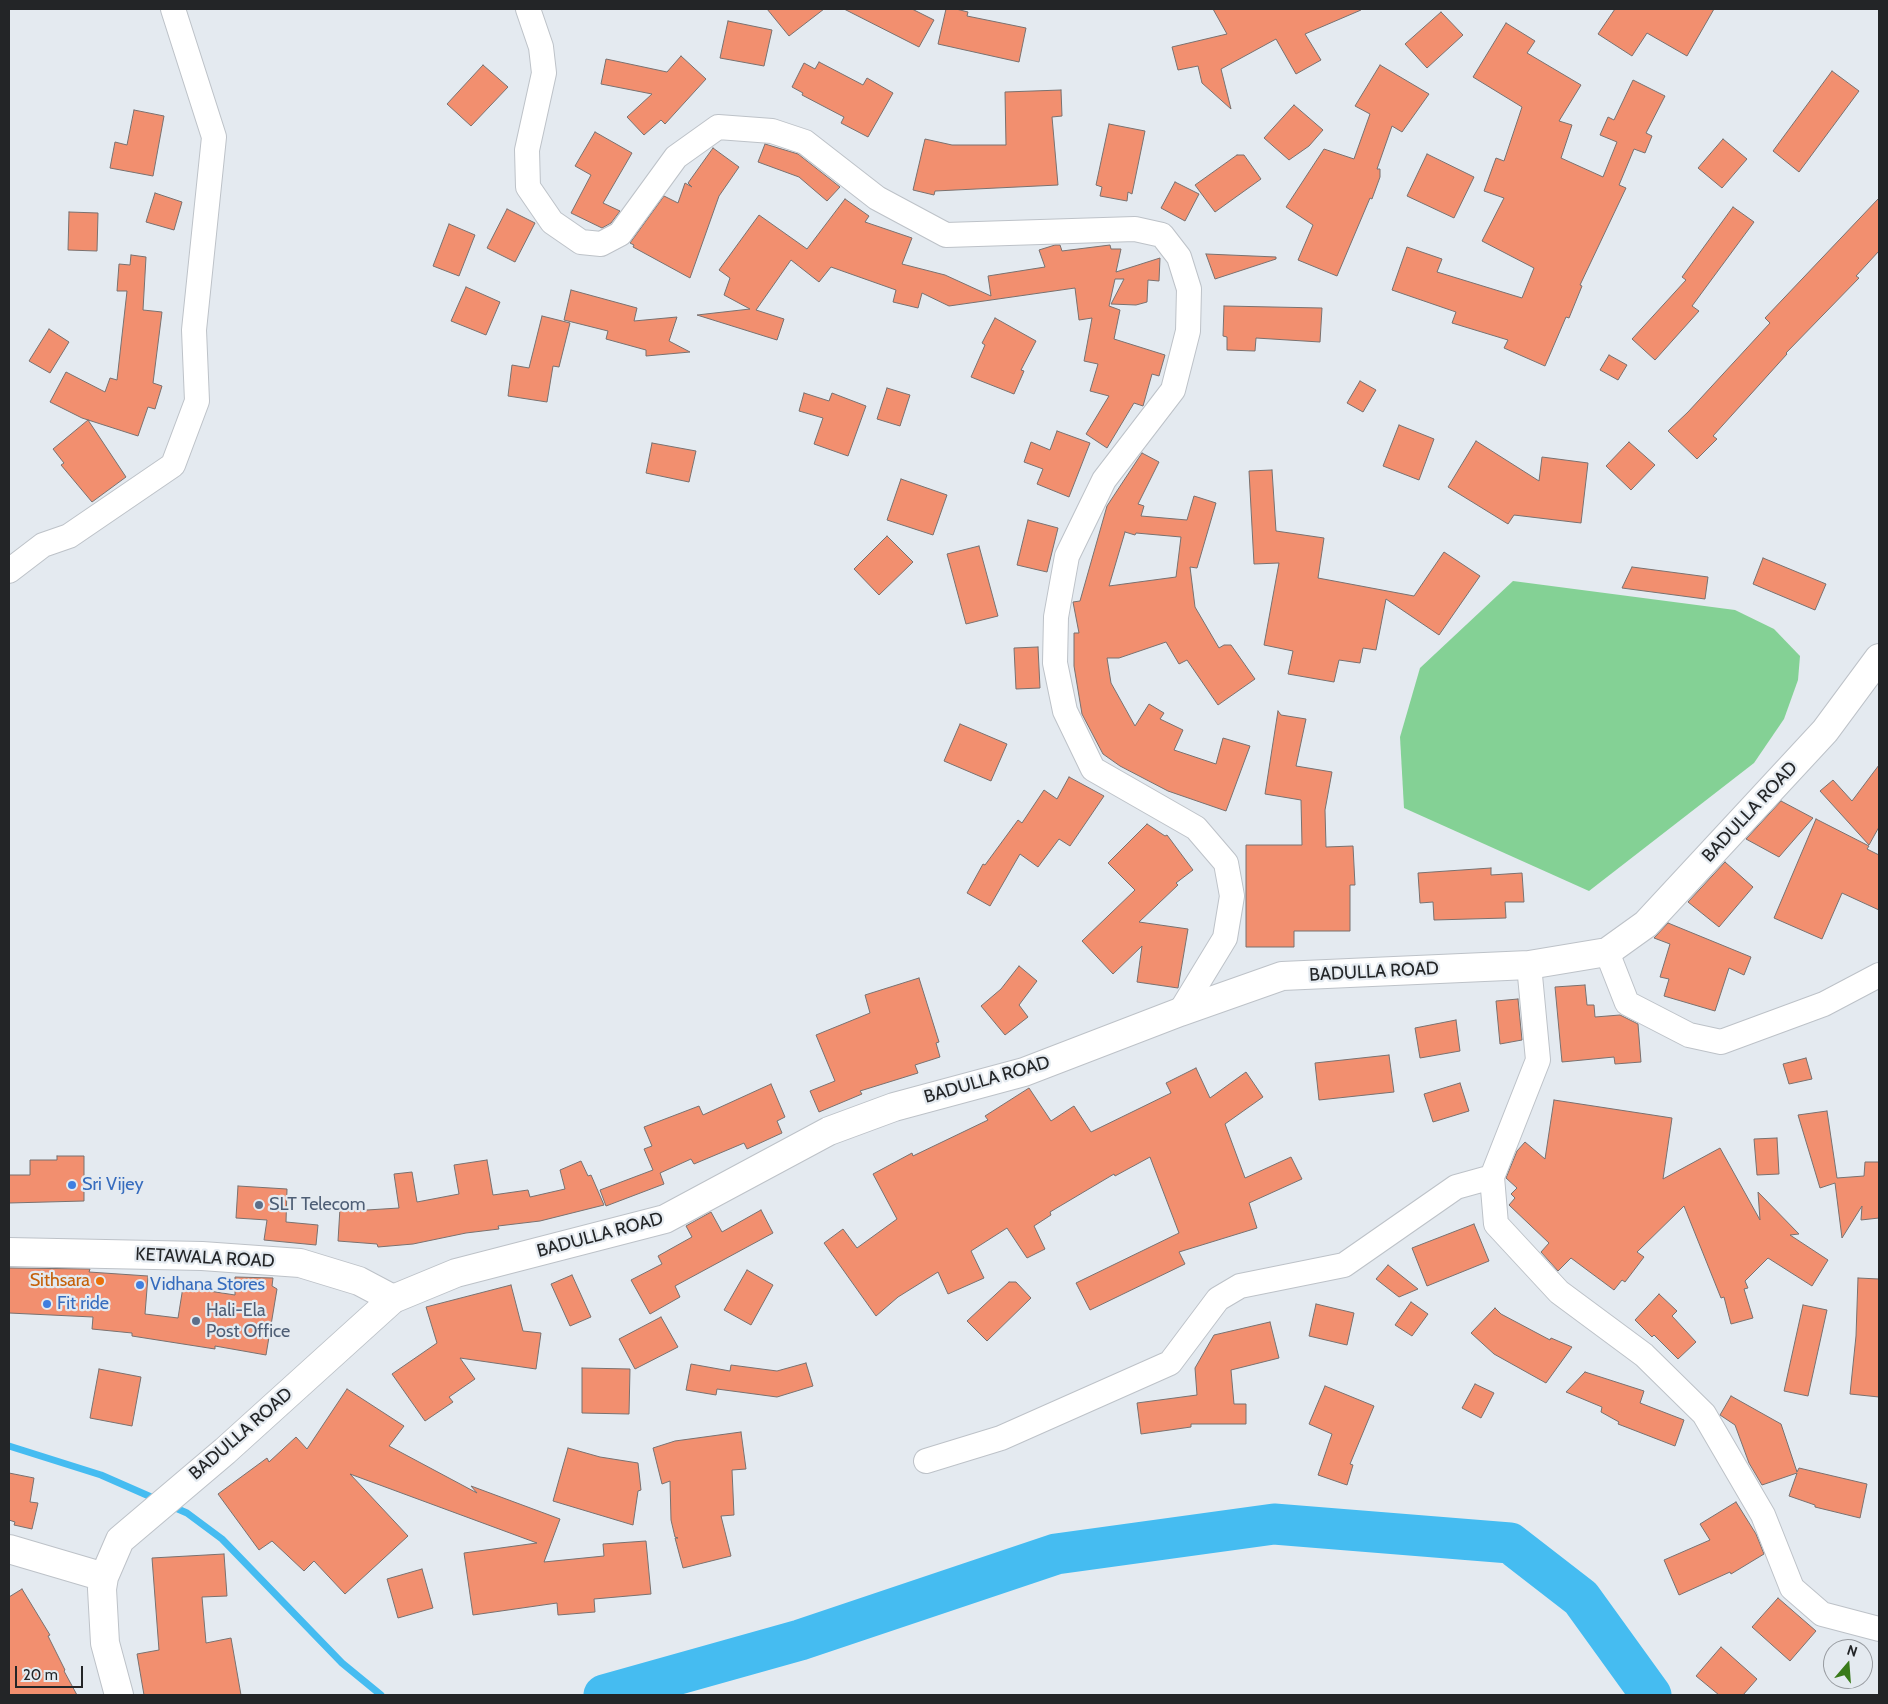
<!DOCTYPE html>
<style>
body{margin:0}
#map{position:relative;width:1888px;height:1704px;overflow:hidden;background:#e4eaf0;font-family:Cabin,sans-serif}
canvas{display:block}
.frame{position:absolute;inset:0;border:10px solid #232527;pointer-events:none}
.north{position:absolute;left:1823px;top:1639px;width:50px;height:50px;box-sizing:border-box;background:#e4eaf0;border:1px solid #979ba0;border-radius:50%;rotate:18deg;font-size:14px;font-weight:700;line-height:20px;text-align:center;color:#232527}
.north::after{content:'';display:block;margin:auto;width:18px;height:22px;background:#397a1a;clip-path:polygon(50% 0,100% 100%,50% 72%,0 100%)}
.scale{position:absolute;left:15px;top:1666px;width:68px;height:22px;box-sizing:border-box;border:2px solid #232527;border-top:0;padding-left:6px;font-size:15px;line-height:18px;white-space:nowrap;color:#232527;-webkit-text-stroke:4px #e4eaf0;paint-order:stroke}
</style>
<div id="map">
<canvas width="1888" height="1704"></canvas>
<div class="frame"></div>
<div class="north">N</div>
<div class="scale">20 m</div>
</div>
<script>
const c = document.querySelector('canvas').getContext('2d');
c.lineJoin = 'round';
function fill(path, color) {
  c.fillStyle = color;
  c.fill(path, 'evenodd');
}
function poly(rows) {
  const path = new Path2D();
  for (const r of rows) {
    path.moveTo(r[0], r[1]);
    for (let i = 2; i < r.length; i += 2) path.lineTo(r[i], r[i + 1]);
  }
  return path;
}
function strokePath(path, color, width, dash) {
  c.strokeStyle = color;
  c.lineWidth = width;
  c.lineCap = dash ? 'butt' : 'round';
  c.setLineDash(dash || []);
  c.stroke(path);
}
function label(font, color, halo, rows, align = 'center') {
  c.font = font + ' Cabin,sans-serif';
  c.lineWidth = 4.5;
  c.setLineDash([]);
  c.textBaseline = 'middle';
  c.strokeStyle = halo;
  c.fillStyle = color;
  for (const [text, x, y, turn = 0] of rows) {
    c.save();
    c.translate(x, y);
    c.rotate((+turn || 0) * Math.PI / 180);
    c.textAlign = isNaN(turn) ? turn : align;
    if (halo) c.strokeText(text, 0, 0);
    c.fillText(text, 0, 0);
    c.restore();
  }
}
const green = poly([
 [1513,581,1735,610,1774,629,1800,656,1798,680,1784,719,1754,763,1589,891,1404,808,1400,737,1420,668]
]);
const stream = poly([
 [9,1446,101,1475,158,1500],
 [171,1506,187,1513,222,1539,342,1663,381,1695]
]);
const river = poly([
 [604,1695,800,1640,1056,1554,1274,1524,1510,1543,1581,1598,1651,1695]
]);
const building = poly([
 [767,9,824,9,789,36,767,9],
 [844,9,912,9,934,20,919,47,844,9],
 [946,9,956,9,968,12,967,16,1026,28,1019,62,938,44,946,9],
 [1213,9,1360,9,1361,10,1305,34,1321,60,1296,74,1276,39,1221,69,1231,109,1202,83,1198,66,1178,70,1172,47,1227,34,1213,9],
 [1615,9,1714,9,1687,56,1647,33,1632,56,1598,34,1615,9],
 [1441,12,1463,35,1427,68,1405,44,1441,12],
 [728,21,772,30,764,66,720,58,728,21],
 [1506,23,1535,41,1527,53,1581,85,1559,121,1572,125,1561,158,1603,177,1617,142,1600,135,1608,117,1614,120,1633,80,1665,96,1646,133,1652,136,1645,153,1634,149,1619,185,1626,188,1580,285,1582,286,1569,318,1566,317,1545,366,1504,348,1508,340,1452,323,1456,312,1392,290,1407,247,1442,259,1437,272,1522,298,1534,268,1482,241,1504,198,1484,191,1496,158,1504,161,1522,107,1473,77,1506,23],
 [681,56,706,79,665,124,661,120,644,135,627,117,652,94,601,84,606,59,667,72,681,56],
 [819,62,863,85,867,78,893,93,868,137,841,123,844,117,802,95,803,93,792,87,804,63,815,69,819,62],
 [483,65,508,87,471,126,447,104,483,65],
 [1380,65,1429,94,1402,132,1392,126,1377,169,1380,169,1380,177,1372,199,1370,198,1337,276,1298,260,1313,225,1286,207,1324,149,1354,159,1370,114,1355,106,1380,65],
 [1832,71,1859,91,1799,172,1773,151,1832,71],
 [1061,90,1062,116,1052,117,1058,185,935,191,934,195,913,190,925,139,952,145,1006,145,1005,92,1061,90],
 [1294,105,1323,130,1309,146,1289,160,1264,138,1294,105],
 [134,110,164,116,153,176,110,168,115,142,127,145,134,110],
 [1109,124,1145,131,1132,194,1128,192,1127,201,1100,196,1102,187,1096,185,1109,124],
 [595,132,632,153,603,203,620,211,611,223,602,228,571,213,591,175,575,166,595,132],
 [1723,139,1747,159,1722,188,1698,168,1723,139],
 [765,144,798,154,840,187,827,201,799,177,758,162,765,144],
 [713,148,739,167,719,196,690,278,633,247,634,245,630,243,664,196,678,203,685,183,692,187,688,183,713,148],
 [1427,154,1474,177,1454,218,1407,196,1427,154],
 [1237,155,1244,155,1261,179,1215,212,1195,185,1237,155],
 [1175,182,1199,194,1185,221,1161,208,1175,182],
 [155,193,182,202,174,230,146,222,155,193],
 [1879,198,1879,251,1856,276,1859,278,1786,353,1787,354,1713,436,1717,439,1697,459,1668,431,1688,412,1770,323,1765,318,1879,198],
 [845,199,869,216,865,222,912,238,902,264,945,275,991,296,988,276,1045,267,1039,250,1055,245,1060,245,1062,251,1110,245,1111,249,1121,249,1116,272,1160,258,1159,281,1148,280,1147,302,1136,305,1111,304,1124,279,1115,279,1109,306,1120,310,1114,339,1165,355,1159,376,1152,374,1143,406,1134,403,1107,448,1086,434,1109,396,1090,391,1098,364,1084,361,1092,318,1079,320,1075,288,949,306,922,293,918,308,893,302,896,290,831,267,819,282,791,260,756,310,784,319,777,340,697,315,750,309,724,295,730,278,719,270,759,215,807,249,845,199],
 [1733,207,1754,222,1692,306,1699,311,1655,360,1632,339,1686,280,1682,277,1733,207],
 [507,209,535,223,515,262,487,248,507,209],
 [69,212,98,213,97,251,68,250,69,212],
 [449,224,475,235,459,276,433,266,449,224],
 [1206,254,1276,257,1276,259,1215,279,1206,254],
 [131,255,146,257,143,310,162,312,153,383,162,386,155,409,148,407,138,436,82,418,50,402,66,372,105,392,110,378,117,380,127,291,117,291,119,264,130,265,131,255],
 [466,287,500,302,486,335,451,321,466,287],
 [571,290,637,308,634,321,677,317,669,341,690,352,646,356,646,350,606,339,608,331,564,320,571,290],
 [1224,306,1322,308,1320,342,1256,338,1255,351,1227,350,1227,337,1223,336,1224,306],
 [542,316,570,323,559,367,553,366,547,402,508,396,512,365,529,368,542,316],
 [995,318,1036,341,1021,370,1024,371,1014,394,971,377,985,345,982,343,995,318],
 [49,329,69,342,50,373,29,361,49,329],
 [1609,355,1627,365,1618,380,1600,370,1609,355],
 [1360,381,1376,390,1363,412,1347,403,1360,381],
 [887,388,910,395,900,426,877,419,887,388],
 [804,393,829,401,832,393,866,406,848,456,814,444,823,418,799,411,804,393],
 [88,420,126,477,92,502,61,465,64,463,53,449,88,420],
 [1399,425,1434,439,1419,480,1383,466,1399,425],
 [1057,431,1090,443,1069,497,1037,484,1043,469,1024,462,1031,442,1050,450,1057,431],
 [1476,441,1539,481,1542,457,1588,463,1581,523,1514,515,1508,524,1448,487,1476,441],
 [1629,442,1655,465,1631,490,1606,466,1629,442],
 [652,443,696,451,689,482,646,473,652,443],
 [1142,453,1159,462,1138,504,1144,506,1141,516,1187,520,1194,496,1216,503,1197,568,1190,567,1195,607,1219,648,1224,645,1231,645,1255,679,1218,705,1187,660,1179,664,1166,642,1119,658,1107,658,1111,683,1135,726,1149,704,1164,713,1160,719,1183,730,1174,750,1216,764,1223,738,1250,746,1226,811,1168,791,1120,766,1103,754,1082,714,1074,666,1074,633,1079,633,1073,602,1080,601,1107,506,1142,453],
 [1125,532,1135,535,1136,533,1181,537,1176,577,1109,586,1125,532],
 [1272,470,1276,531,1324,538,1318,578,1414,596,1444,552,1480,576,1439,635,1386,599,1376,650,1363,648,1360,663,1339,660,1334,682,1288,674,1293,651,1264,645,1279,563,1254,564,1249,471,1272,470],
 [901,479,947,495,933,535,887,520,901,479],
 [1028,520,1058,528,1047,572,1017,565,1028,520],
 [887,536,913,562,879,595,854,569,887,536],
 [979,546,998,616,966,624,947,554,979,546],
 [1763,558,1826,584,1815,610,1753,584,1763,558],
 [1632,567,1708,577,1705,599,1622,588,1632,567],
 [1038,647,1040,688,1016,689,1014,648,1038,647],
 [1278,711,1281,715,1306,719,1296,766,1332,772,1325,810,1326,847,1353,846,1355,885,1350,885,1350,931,1294,931,1294,947,1246,947,1246,845,1302,845,1301,800,1265,794,1278,711],
 [960,724,1007,744,991,781,944,761,960,724],
 [1879,765,1879,827,1869,845,1820,791,1833,780,1852,801,1879,765],
 [1069,777,1104,796,1070,846,1059,839,1038,867,1020,854,990,906,967,893,983,864,985,865,1018,820,1022,823,1044,790,1057,799,1069,777],
 [1781,801,1813,818,1779,857,1746,839,1781,801],
 [1816,819,1869,846,1867,849,1879,855,1879,910,1842,893,1822,939,1774,918,1816,819],
 [1147,824,1165,836,1167,835,1193,870,1176,883,1178,885,1139,922,1188,929,1178,988,1137,982,1142,946,1113,974,1082,941,1135,890,1108,863,1147,824],
 [1725,862,1753,887,1719,927,1688,902,1725,862],
 [1491,868,1491,875,1522,873,1524,902,1505,902,1506,918,1434,920,1433,902,1420,903,1418,873,1491,868],
 [1668,923,1751,957,1744,975,1729,968,1715,1011,1664,996,1669,979,1660,977,1670,944,1654,938,1668,923],
 [1019,966,1037,981,1019,1005,1028,1017,1005,1035,981,1006,1001,989,1019,966],
 [919,978,939,1042,936,1043,940,1057,915,1065,918,1073,860,1091,862,1094,819,1112,810,1091,835,1081,816,1035,870,1013,865,995,919,978],
 [1585,985,1587,1005,1594,1005,1595,1017,1620,1015,1638,1024,1641,1062,1615,1064,1614,1057,1562,1062,1555,987,1585,985],
 [1518,999,1522,1040,1500,1044,1496,1001,1518,999],
 [1456,1020,1460,1051,1420,1058,1415,1028,1456,1020],
 [1389,1055,1394,1092,1319,1100,1315,1063,1389,1055],
 [1806,1058,1812,1079,1789,1084,1783,1064,1806,1058],
 [1196,1068,1210,1098,1246,1072,1263,1097,1225,1124,1245,1178,1291,1157,1302,1179,1249,1203,1257,1228,1179,1252,1185,1264,1090,1310,1076,1283,1179,1233,1150,1157,1115,1176,1114,1174,1050,1212,1051,1215,1034,1226,1045,1249,1027,1258,1007,1228,971,1251,984,1278,948,1294,938,1272,898,1297,876,1316,824,1243,843,1229,857,1248,897,1219,873,1174,912,1153,913,1156,988,1120,985,1116,1029,1088,1051,1121,1074,1106,1091,1132,1171,1093,1166,1083,1196,1068],
 [1460,1083,1469,1111,1433,1122,1424,1094,1460,1083],
 [771,1084,785,1117,777,1121,782,1133,747,1149,744,1143,694,1164,691,1159,660,1173,664,1184,606,1206,600,1190,653,1170,644,1149,652,1146,644,1127,699,1106,703,1115,771,1084],
 [1554,1100,1672,1118,1663,1179,1720,1148,1760,1220,1758,1192,1799,1234,1790,1235,1828,1260,1812,1286,1768,1258,1745,1281,1748,1288,1744,1289,1753,1318,1731,1324,1724,1297,1721,1298,1684,1206,1637,1252,1644,1257,1625,1282,1622,1280,1614,1290,1571,1258,1558,1271,1541,1252,1549,1243,1509,1205,1515,1198,1511,1194,1517,1188,1506,1178,1517,1151,1525,1142,1545,1159,1554,1100],
 [1827,1111,1837,1178,1864,1176,1865,1162,1879,1162,1879,1218,1861,1220,1862,1206,1842,1238,1835,1183,1820,1188,1798,1115,1827,1111],
 [1777,1138,1779,1174,1757,1175,1754,1139,1777,1138],
 [57,1156,84,1156,84,1201,9,1203,9,1175,30,1175,30,1160,57,1160,57,1156],
 [487,1160,493,1195,528,1190,530,1197,565,1189,560,1170,581,1161,588,1176,591,1175,604,1205,540,1221,498,1226,499,1229,466,1233,413,1244,378,1247,377,1244,338,1241,340,1208,367,1210,399,1208,394,1174,412,1172,417,1202,459,1194,454,1165,487,1160],
 [238,1186,287,1189,286,1222,318,1225,316,1245,264,1240,267,1220,236,1218,238,1186],
 [761,1210,773,1233,675,1286,680,1297,650,1314,631,1280,662,1264,658,1256,692,1237,686,1226,711,1212,722,1232,761,1210],
 [1474,1224,1489,1261,1427,1286,1412,1248,1474,1224],
 [1388,1265,1418,1289,1399,1297,1376,1279,1388,1265],
 [9,1268,90,1269,89,1272,148,1276,145,1314,178,1318,183,1287,235,1295,235,1277,273,1278,272,1286,277,1289,266,1355,215,1346,215,1349,132,1336,132,1333,92,1329,93,1317,9,1313,9,1268],
 [747,1270,773,1285,751,1325,724,1310,747,1270],
 [572,1275,591,1317,570,1326,551,1284,572,1275],
 [1858,1278,1879,1279,1879,1397,1850,1394,1856,1336,1858,1278],
 [1009,1282,1016,1282,1031,1298,987,1341,967,1321,1009,1282],
 [511,1285,523,1331,541,1333,536,1369,460,1358,475,1379,449,1397,453,1402,425,1421,392,1374,437,1343,426,1307,511,1285],
 [1659,1294,1677,1311,1672,1316,1696,1342,1678,1359,1654,1335,1652,1337,1635,1320,1659,1294],
 [1411,1302,1428,1314,1412,1336,1395,1325,1411,1302],
 [1316,1304,1354,1313,1347,1345,1309,1336,1316,1304],
 [1803,1305,1827,1310,1808,1396,1784,1391,1803,1305],
 [1495,1308,1501,1314,1550,1340,1551,1338,1572,1347,1546,1383,1494,1354,1471,1333,1495,1308],
 [661,1317,678,1347,635,1369,619,1339,661,1317],
 [1270,1322,1279,1358,1231,1370,1234,1404,1246,1404,1246,1424,1191,1424,1191,1427,1141,1434,1137,1403,1197,1395,1195,1368,1214,1335,1270,1322],
 [806,1363,813,1386,777,1397,717,1389,716,1395,686,1390,691,1364,730,1371,731,1365,777,1371,806,1363],
 [582,1368,630,1369,629,1414,582,1413,582,1368],
 [99,1369,141,1377,132,1426,90,1418,99,1369],
 [1585,1372,1644,1391,1640,1403,1684,1420,1675,1446,1618,1424,1619,1422,1601,1412,1602,1407,1566,1392,1585,1372],
 [1475,1384,1494,1393,1481,1418,1462,1408,1475,1384],
 [1325,1386,1374,1406,1350,1464,1353,1465,1347,1485,1318,1475,1332,1434,1309,1424,1325,1386],
 [347,1389,404,1426,389,1446,477,1493,471,1486,560,1519,544,1562,604,1556,603,1544,646,1541,651,1594,594,1599,595,1612,558,1615,557,1603,473,1615,464,1553,537,1543,350,1474,408,1536,345,1594,314,1561,304,1571,272,1541,259,1550,218,1494,267,1458,269,1462,296,1437,307,1449,347,1389],
 [1731,1396,1781,1424,1797,1472,1799,1468,1867,1484,1860,1518,1815,1507,1815,1505,1789,1496,1797,1473,1762,1485,1749,1463,1735,1425,1720,1415,1731,1396],
 [741,1432,746,1469,732,1470,734,1515,721,1516,731,1556,683,1568,675,1538,678,1538,675,1537,671,1520,670,1481,662,1484,653,1448,675,1441,741,1432],
 [568,1448,600,1457,638,1463,641,1490,638,1491,633,1525,553,1501,568,1448],
 [9,1473,34,1478,30,1502,38,1503,32,1529,14,1525,15,1522,9,1520,9,1473],
 [1736,1502,1756,1534,1764,1554,1731,1574,1730,1572,1679,1595,1664,1560,1710,1540,1700,1524,1736,1502],
 [224,1554,227,1596,202,1597,206,1643,231,1638,241,1695,144,1695,137,1654,159,1650,152,1558,224,1554],
 [422,1569,433,1608,398,1618,387,1579,422,1569],
 [22,1589,50,1635,48,1636,65,1670,64,1671,77,1695,9,1695,9,1597,22,1589],
 [1778,1598,1816,1631,1790,1661,1752,1627,1778,1598],
 [1721,1647,1757,1679,1743,1695,1719,1695,1696,1676,1721,1647]
]);
const street = poly([
 [528,9,541,47,544,73,527,150,528,187,552,222,581,242,601,244,620,234,676,157,718,127,772,131,805,142,877,198,946,235,1135,229,1162,235,1179,257,1189,289,1188,331,1173,390,1104,480,1067,556,1056,617,1055,663,1065,711,1093,769,1196,828,1226,863,1232,896,1225,938,1180,1012],
 [9,571,43,545,69,536,173,465,197,401,194,330,214,137,173,9],
 [1607,952,1627,1003,1689,1035,1721,1042,1824,1004,1879,975],
 [1529,965,1538,1060,1492,1177,1496,1224,1559,1292,1644,1355,1704,1414,1763,1515,1792,1588,1822,1614,1879,1629],
 [926,1461,1001,1438,1170,1363,1218,1299,1240,1286,1344,1265,1456,1187,1492,1177]
]);
const primary = poly([
 [9,1252,202,1256,300,1263,359,1281,393,1299]
]);
const highway = poly([
 [9,1549,104,1577],
 [119,1695,105,1643,102,1589,104,1577,120,1540,225,1451,393,1299,456,1273,665,1219,829,1131,894,1107,1024,1072,1180,1012,1282,976,1529,965,1607,952,1646,924,1825,731,1879,658]
]);
const markers = [
 [72,1185,5,"#3f7fe0"],
 [259,1205,5,"#5c6f8a"],
 [100,1281,5,"#e8710a"],
 [140,1285,5,"#3f7fe0"],
 [47,1304,5,"#3f7fe0"],
 [196,1321,5,"#5c6f8a"]
];
const streetNames = [
 ["BADULLA ROAD",1750,812,-47],
 ["BADULLA ROAD",1374,972,-3],
 ["BADULLA ROAD",987,1080,-16],
 ["BADULLA ROAD",600,1235,-15],
 ["KETAWALA ROAD",205,1258,3],
 ["BADULLA ROAD",241,1434,-41]
];
const shopNames = [
 ["Sri Vijey",82,1185],
 ["Vidhana Stores",150,1285],
 ["Fit ride",57,1304]
];
const serviceNames = [
 ["SLT Telecom",269,1205],
 ["Hali-Ela",206,1311],
 ["Post Office",206,1332]
];
const foodNames = [
 ["Sithsara",90,1281]
];
fill(green, '#84d195');
strokePath(stream, '#45bcf1', 7);
strokePath(river, '#45bcf1', 41);
fill(building, '#f28f6f');
strokePath(building, '#79716f', 1);
strokePath(street, '#bdc2c8', 26);
strokePath(primary, '#bdc2c8', 30);
strokePath(highway, '#bdc2c8', 30);
strokePath(street, '#fff', 24);
strokePath(primary, '#fff', 28);
strokePath(highway, '#fff', 28);
for (const [x, y, r, color] of markers) {
  const dot = new Path2D();
  dot.arc(x, y, r, 0, 2 * Math.PI);
  c.fillStyle = color;
  c.fill(dot);
  strokePath(dot, '#e4eaf0', 2);
}
label('18px', '#232527', '#e4eaf0', streetNames);
label('18px', '#366cbe', '#e4eaf0', shopNames, 'left');
label('18px', '#4e5e75', '#e4eaf0', serviceNames, 'left');
label('18px', '#c56008', '#e4eaf0', foodNames, 'right');
</script>
